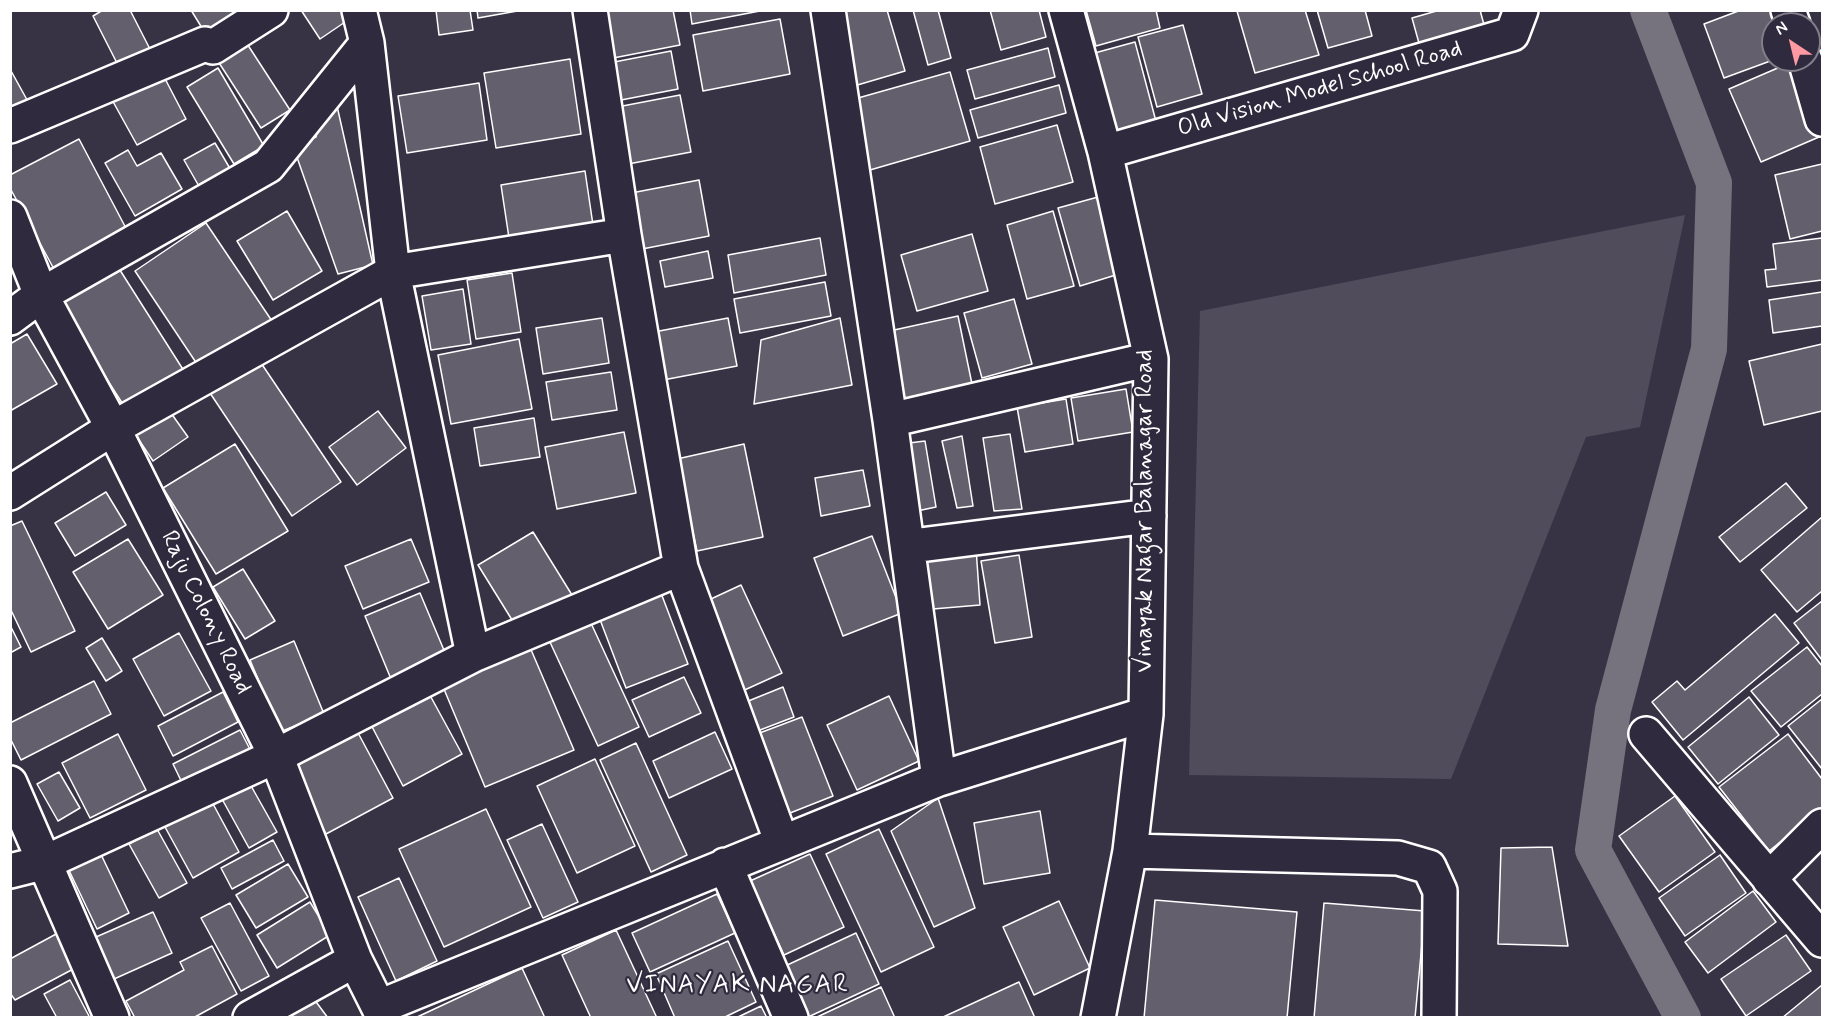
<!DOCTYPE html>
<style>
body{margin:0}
#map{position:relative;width:1833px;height:1028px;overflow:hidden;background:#373345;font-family:Mynerve,sans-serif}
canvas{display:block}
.frame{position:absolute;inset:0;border:12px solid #fff;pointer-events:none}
.north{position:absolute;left:1761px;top:12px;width:60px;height:60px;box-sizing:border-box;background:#2f2a3d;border:2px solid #827f8b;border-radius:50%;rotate:325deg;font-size:16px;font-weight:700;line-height:24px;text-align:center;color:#fff}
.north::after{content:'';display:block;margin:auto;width:21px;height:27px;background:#ff9aa2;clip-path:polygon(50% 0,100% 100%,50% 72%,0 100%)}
</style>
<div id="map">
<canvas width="1833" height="1028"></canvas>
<div class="frame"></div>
<div class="north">N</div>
</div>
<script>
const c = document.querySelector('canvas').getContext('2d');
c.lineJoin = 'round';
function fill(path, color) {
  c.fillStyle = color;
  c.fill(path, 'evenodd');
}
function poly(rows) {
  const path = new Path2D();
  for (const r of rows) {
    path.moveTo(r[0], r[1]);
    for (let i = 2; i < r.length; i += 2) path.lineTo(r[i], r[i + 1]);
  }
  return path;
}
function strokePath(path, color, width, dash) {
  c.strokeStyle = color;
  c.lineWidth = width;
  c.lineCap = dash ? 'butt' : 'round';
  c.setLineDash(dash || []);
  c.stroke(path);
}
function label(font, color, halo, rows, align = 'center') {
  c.font = font + ' Mynerve,sans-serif';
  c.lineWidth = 4.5;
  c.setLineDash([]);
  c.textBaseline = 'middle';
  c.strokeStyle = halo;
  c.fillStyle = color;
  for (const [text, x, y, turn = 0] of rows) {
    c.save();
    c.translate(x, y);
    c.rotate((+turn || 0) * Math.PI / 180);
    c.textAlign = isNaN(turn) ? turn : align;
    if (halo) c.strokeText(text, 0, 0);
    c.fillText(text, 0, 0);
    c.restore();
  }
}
const green = poly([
 [1685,215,1640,427,1586,437,1451,779,1189,775,1200,311]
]);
const canal = poly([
 [1648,10,1714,183,1709,349,1613,710,1593,850,1683,1018]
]);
const building = poly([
 [103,10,130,10,153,55,121,71,93,16,103,10],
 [191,10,234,10,241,22,210,41,191,10],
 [301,10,345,10,351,18,320,39,301,10],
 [436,10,470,10,473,30,439,35,436,10],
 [477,10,523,10,478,18,477,10],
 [594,10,673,10,680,45,603,60,594,10],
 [690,10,765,10,692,24,690,10],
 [845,10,887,10,905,71,854,86,834,14,845,10],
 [913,10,938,10,951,58,928,65,913,10],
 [990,10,1039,10,1046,37,1001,50,990,10],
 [1086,10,1156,10,1160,28,1096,46,1086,10],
 [1305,10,1319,55,1255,73,1237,11,1305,10],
 [1317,10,1365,10,1372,36,1328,48,1317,10],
 [1440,10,1480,10,1487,36,1422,54,1412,18,1440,10],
 [1741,10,1776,10,1781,24,1773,24,1773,60,1724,78,1704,24,1741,10],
 [780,19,790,74,703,91,693,35,780,19],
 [1183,25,1202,94,1157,107,1138,37,1183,25],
 [242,36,290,110,261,128,214,55,242,36],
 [1135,42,1158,129,1114,141,1091,54,1135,42],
 [1048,48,1055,77,975,99,967,70,1048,48],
 [671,51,678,89,616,101,609,63,671,51],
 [570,59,581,134,496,148,484,73,570,59],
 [1787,64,1819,137,1761,162,1729,89,1787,64],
 [218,68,264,146,234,164,187,87,218,68],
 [10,69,31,107,10,118,10,69],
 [161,71,186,119,137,145,111,98,161,71],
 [950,72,970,141,870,170,851,100,950,72],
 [479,83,487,140,407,153,398,96,479,83],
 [1059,85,1066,113,978,138,970,110,1059,85],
 [680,95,691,152,623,165,612,108,680,95],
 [337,106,373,265,338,274,293,146,316,137,322,107,337,106],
 [1057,125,1073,182,995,204,980,147,1057,125],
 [79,139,128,232,55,271,10,188,10,175,79,139],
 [215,143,235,177,204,195,184,160,215,143],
 [128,150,137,166,161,153,182,189,135,216,105,163,128,150],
 [1822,164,1822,231,1790,239,1775,175,1822,164],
 [585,171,593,225,509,238,501,185,585,171],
 [699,180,709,236,637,250,626,194,699,180],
 [1098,197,1119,274,1080,286,1058,208,1098,197],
 [287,211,322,271,273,300,237,241,287,211],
 [1053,211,1074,286,1027,299,1007,225,1053,211],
 [206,223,272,321,201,370,135,271,206,223],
 [972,234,988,291,917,311,901,255,972,234],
 [820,238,826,275,734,293,728,255,820,238],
 [1822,238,1822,280,1767,287,1765,270,1776,269,1773,244,1822,238],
 [708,251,713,278,665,287,660,261,708,251],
 [118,267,184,371,126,409,59,305,118,267],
 [512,273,521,332,476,339,467,280,512,273],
 [825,282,831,316,740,333,734,299,825,282],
 [463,289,471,344,431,350,422,296,463,289],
 [1822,292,1822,326,1773,333,1769,300,1822,292],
 [1014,299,1032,364,982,378,964,313,1014,299],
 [958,316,973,389,900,405,885,332,958,316],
 [602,318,609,363,543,374,536,328,602,318],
 [728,318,737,366,663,380,654,332,728,318],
 [840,318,852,385,754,404,761,340,840,318],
 [27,334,57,384,10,411,10,344,27,334],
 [519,339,532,409,451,424,438,355,519,339],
 [1822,344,1822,411,1764,425,1749,361,1822,344],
 [255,354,341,482,292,516,206,387,255,354],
 [611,372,617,410,552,420,546,382,611,372],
 [1126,389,1133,432,1078,441,1071,398,1126,389],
 [1066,399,1073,444,1025,452,1017,407,1066,399],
 [166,406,188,437,153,461,131,428,166,406],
 [378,411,406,448,357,485,329,447,378,411],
 [534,418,540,457,480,466,474,428,534,418],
 [624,432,636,493,557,509,545,447,624,432],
 [1010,434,1022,509,994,511,983,438,1010,434],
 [962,436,973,506,957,508,942,441,962,436],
 [925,441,936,507,917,511,901,444,925,441],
 [235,444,288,531,216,574,163,488,235,444],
 [744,444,763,537,697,551,677,459,744,444],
 [863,470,870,506,821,516,815,478,863,470],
 [1786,483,1807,508,1740,562,1719,537,1786,483],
 [106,492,126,525,75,556,55,523,106,492],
 [1822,517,1822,591,1797,612,1761,570,1822,517],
 [22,521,75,631,31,652,10,608,10,526,22,521],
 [533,532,572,595,517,628,478,565,533,532],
 [872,536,902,613,843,636,814,558,872,536],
 [128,539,163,595,108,629,73,572,128,539],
 [411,539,429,582,363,609,345,566,411,539],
 [976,548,980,605,921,610,917,553,976,548],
 [1019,555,1032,637,995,643,981,561,1019,555],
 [243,569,275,621,245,639,213,587,243,569],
 [741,585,782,673,738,693,698,605,741,585],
 [420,593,446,655,391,679,365,616,420,593],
 [661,593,688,664,626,688,599,617,661,593],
 [1822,601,1822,660,1794,623,1822,601],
 [1775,614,1799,643,1683,740,1652,702,1677,681,1685,690,1775,614],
 [590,621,639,727,598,746,549,640,590,621],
 [10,625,21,647,10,653,10,625],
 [179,633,211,691,164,716,133,659,179,633],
 [102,638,122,671,106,681,86,648,102,638],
 [294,641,324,714,280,732,250,660,294,641],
 [529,645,574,750,485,787,441,682,529,645],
 [1807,647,1822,666,1822,694,1781,727,1751,691,1807,647],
 [684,677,701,713,649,737,632,700,684,677],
 [94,681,111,714,21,760,10,738,10,723,94,681],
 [783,687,794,717,747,735,736,706,783,687],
 [426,688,462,754,403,786,368,719,426,688],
 [223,692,238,722,173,756,158,726,223,692],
 [889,696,919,761,857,790,827,725,889,696],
 [1749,697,1779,735,1718,784,1688,747,1749,697],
 [1822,699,1822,769,1788,726,1822,699],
 [802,717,833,796,780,817,749,737,802,717],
 [240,730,255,759,187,793,173,764,240,730],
 [357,731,393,798,326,834,291,767,357,731],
 [715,732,732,769,669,798,653,761,715,732],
 [118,734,146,790,90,818,62,763,118,734],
 [1788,734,1822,779,1822,809,1769,851,1719,787,1788,734],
 [636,743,687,855,651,872,600,760,636,743],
 [595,759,635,846,577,873,537,786,595,759],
 [59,772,80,808,58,821,37,784,59,772],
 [250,784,277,832,249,848,222,799,250,784],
 [1675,796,1715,852,1659,892,1619,836,1675,796],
 [938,798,975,908,934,927,891,831,938,798],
 [212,802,239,852,193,878,165,827,212,802],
 [486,809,531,907,444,947,399,849,486,809],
 [1040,811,1050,873,984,884,974,823,1040,811],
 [542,824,578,902,543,918,507,840,542,824],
 [157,829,187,883,159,898,129,844,157,829],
 [879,829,934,947,881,972,826,854,879,829],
 [273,840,284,861,232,889,221,868,273,840],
 [97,846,129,913,97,929,65,862,97,846],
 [1552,847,1568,946,1498,944,1501,848,1552,847],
 [810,854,844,927,784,955,750,881,810,854],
 [1720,855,1746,893,1685,936,1659,898,1720,855],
 [288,864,308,897,256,928,236,895,288,864],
 [399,878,437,961,396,981,358,897,399,878],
 [1753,891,1776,922,1708,973,1685,942,1753,891],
 [717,894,735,933,650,972,632,933,717,894],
 [1155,900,1297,912,1287,1018,1144,1018,1155,900],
 [1059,901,1090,968,1034,995,1003,927,1059,901],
 [310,902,330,935,277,968,257,935,310,902],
 [230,903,269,976,241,991,201,918,230,903],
 [1324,903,1425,911,1415,1018,1314,1018,1324,903],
 [153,912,172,953,114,979,96,937,153,912],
 [616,930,657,1018,591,1018,562,955,616,930],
 [58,933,77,967,15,1000,10,993,10,959,58,933],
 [856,933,879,984,806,1018,783,967,856,933],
 [1786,935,1811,971,1746,1016,1721,979,1786,935],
 [728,941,756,1002,723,1018,675,1018,656,974,728,941],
 [212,946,237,994,193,1018,135,1018,126,1001,184,970,180,962,212,946],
 [522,968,545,1018,415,1018,522,968],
 [70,980,90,1018,57,1018,44,994,70,980],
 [1019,982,1035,1018,941,1018,1019,982],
 [1822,985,1822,1018,1782,1018,1822,985],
 [881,987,895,1018,815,1018,881,987],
 [311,995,328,1018,279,1018,311,995],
 [761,1006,767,1018,736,1018,761,1006]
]);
const minor = poly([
 [359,10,367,43,393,272,473,655],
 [590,10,624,235,681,568,782,843],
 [828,10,890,420,939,779],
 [1066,10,1105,152,1151,359,1146,714,1130,851,1098,1018],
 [1788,10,1793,24],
 [1805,60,1822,119],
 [10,126,205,44,213,47,271,10],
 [1105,152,1512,34,1521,10],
 [10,217,41,295,113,428,276,756,355,960,384,1018],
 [10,318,41,295,268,166,367,43],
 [890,420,1151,359],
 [10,493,113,428,393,272,624,235],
 [920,545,1149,516],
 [1646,734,1822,940],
 [10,783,112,1018],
 [1130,851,1398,858,1429,867,1440,891,1439,1018],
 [725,865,791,1018],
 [10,871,46,862,276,756,473,655,681,568],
 [1769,879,1822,826],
 [379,1007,939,779,1146,714],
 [250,1018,355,960]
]);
const streetNames = [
 ["Old Vision Model School Road",1320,90,-16],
 ["Vinayak Nagar Balanagar Road",1146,511,-90],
 ["Raju Colony Road",205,613,64]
];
const neighbourhoodNames = [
 ["VINAYAK NAGAR",738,987]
];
fill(green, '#514c5c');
strokePath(canal, '#76737f', 36);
fill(building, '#635f6d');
strokePath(building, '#fff', 1.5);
strokePath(minor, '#fff', 38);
strokePath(minor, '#2f2a3d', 33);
label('24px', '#fff', '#2f2a3d', streetNames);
c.letterSpacing = '1.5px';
label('26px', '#fff', '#2f2a3d', neighbourhoodNames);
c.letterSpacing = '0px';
</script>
